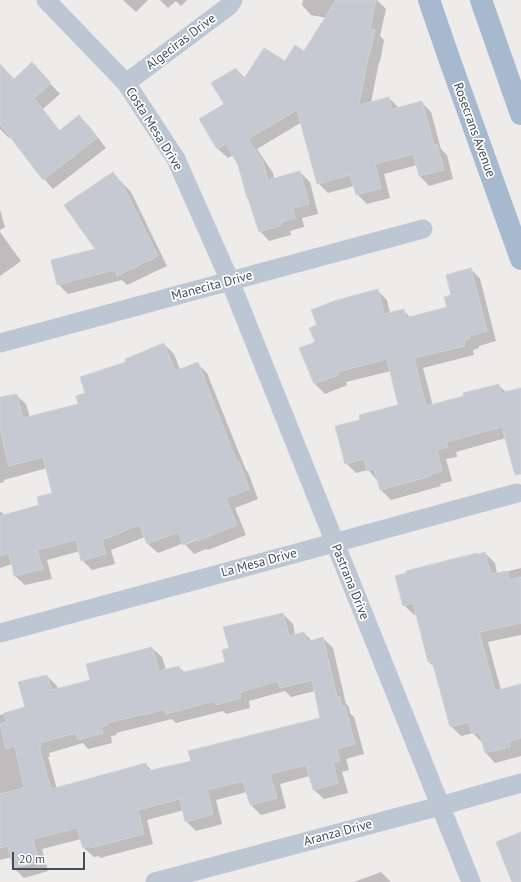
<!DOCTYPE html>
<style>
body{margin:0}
#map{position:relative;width:521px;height:882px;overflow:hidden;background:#eeebeb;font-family:"PT Sans",sans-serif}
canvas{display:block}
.scale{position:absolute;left:12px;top:852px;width:73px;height:18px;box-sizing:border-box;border:2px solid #424e5a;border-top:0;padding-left:5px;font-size:12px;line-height:14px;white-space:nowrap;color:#424e5a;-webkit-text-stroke:3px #fff;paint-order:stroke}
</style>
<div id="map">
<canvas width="521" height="882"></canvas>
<div class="scale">20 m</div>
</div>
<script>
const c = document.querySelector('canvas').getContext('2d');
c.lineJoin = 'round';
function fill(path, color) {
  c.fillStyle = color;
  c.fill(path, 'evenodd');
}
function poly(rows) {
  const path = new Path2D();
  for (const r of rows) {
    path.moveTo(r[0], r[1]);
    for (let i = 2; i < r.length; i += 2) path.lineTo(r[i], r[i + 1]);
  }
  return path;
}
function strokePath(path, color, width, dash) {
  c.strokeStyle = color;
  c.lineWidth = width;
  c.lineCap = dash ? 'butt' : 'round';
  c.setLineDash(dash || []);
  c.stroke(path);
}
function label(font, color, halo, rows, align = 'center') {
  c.font = font + ' "PT Sans",sans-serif';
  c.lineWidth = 3.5;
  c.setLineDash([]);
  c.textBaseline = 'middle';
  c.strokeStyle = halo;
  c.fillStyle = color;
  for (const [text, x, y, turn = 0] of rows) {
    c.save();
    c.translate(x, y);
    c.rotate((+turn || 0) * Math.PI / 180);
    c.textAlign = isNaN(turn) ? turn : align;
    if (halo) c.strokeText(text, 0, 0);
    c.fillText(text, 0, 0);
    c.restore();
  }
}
const shadow = poly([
 [123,0,148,0,136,12],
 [160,0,187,0,181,6,176,1,168,8],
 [303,0,377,0,386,9,380,36,384,40,380,62,379,62,371,103,389,98,399,108,421,102,431,112,441,149,447,155,453,179,429,186,420,176,417,165,384,174,390,198,367,204,357,194,354,186,328,193,318,183,302,122,257,149,273,173,274,179,300,172,310,182,318,214,302,218,304,227,290,231,291,235,269,241,260,231,239,165,233,155,228,158,218,149,201,119,226,104,236,69,245,78,285,63,304,52,326,18,311,15,302,5],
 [0,65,14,80,41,74,60,94,43,109,60,131,79,116,89,126,106,148,53,189,44,179,11,136,9,138,0,129],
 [113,173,131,192,167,266,127,285,122,280,68,294,58,284,96,249],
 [0,210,5,227,0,230],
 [0,232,21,261,0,276],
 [471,269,480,279,496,341,479,346,479,348,473,350,474,355,423,368,433,406,465,397,498,385,507,393,521,392,521,459,506,438,456,452,457,457,446,459,452,481,440,484,441,486,391,500,381,490,378,481,368,470,356,473,346,463,361,420,399,406,391,371,346,382,347,385,325,394,315,384,301,349,316,342,319,325,377,290,387,300,390,313,403,310,411,318,448,308,453,296],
 [164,344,174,354,180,370,197,363,207,373,237,448,246,470,248,472,258,499,235,508,246,535,208,550,206,549,194,554,184,543,158,553,148,544,145,537,111,550,115,564,92,570,82,560,80,551,47,560,52,579,25,585,15,576,12,564,0,568,0,512,1,512,5,515,40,506,53,494,47,468,4,480,4,482,0,483,0,399,16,395,26,404,30,418,80,405,87,394,127,362],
 [200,537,201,538,187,544,187,542],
 [485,553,495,563,497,574,521,568,521,635,488,642,501,690,521,685,521,756,495,763,486,753,483,744,473,733,461,736,451,726,435,668,429,662,417,614,414,615,404,605,478,555],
 [283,614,293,624,295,635,304,633,312,641,323,638,333,648,346,704,349,707,350,713,354,717,364,754,346,759,349,770,342,772,348,793,324,799,314,790,310,776,280,784,286,808,261,815,251,805,247,792,216,800,222,824,215,826,196,831,186,821,184,810,147,820,153,844,100,858,99,856,94,857,84,848,81,839,42,849,48,871,24,878,14,868,12,857,0,860,0,715,26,708,47,676,57,686,58,690,91,681,152,648,162,657,166,670,179,667,185,673,226,663,230,649],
 [285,691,291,697,315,691,321,719,192,761,152,771,146,764,57,789,48,757,50,757,49,753,83,743,88,749,112,743,111,736,117,735,116,733,172,719,176,723,223,711,226,714,250,708,249,701],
 [381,872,391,882,354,882]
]);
const building = poly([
 [336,0,376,0,370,29,375,30,370,53,369,53,359,105,389,97,392,109,422,101,434,145,437,144,444,170,419,176,413,154,375,164,381,188,356,195,350,175,317,184,297,110,248,139,263,162,268,180,300,171,309,204,293,208,295,218,281,222,282,225,259,232,248,198,247,198,238,165,226,144,217,149,199,119,224,104,211,83,236,68,243,80,264,48,285,61,295,45,304,51,336,0],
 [32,62,51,83,34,98,59,131,79,115,97,138,43,180,0,124,0,64,14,79,32,62],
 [113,172,120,182,121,181,158,256,117,276,114,270,57,285,51,260,95,249,64,205,113,172],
 [471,268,487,331,470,336,470,339,464,340,465,346,414,358,426,406,464,396,463,393,499,384,501,393,521,388,521,474,515,475,502,427,446,442,448,447,437,450,442,471,431,474,431,476,380,490,374,469,367,471,364,459,345,464,335,426,360,420,359,415,398,405,387,359,337,372,338,375,314,384,299,348,315,342,309,328,317,325,311,310,334,301,378,289,384,314,404,309,406,318,447,307,444,297,451,295,446,275,471,268],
 [164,343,175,371,198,362,227,437,237,462,239,461,249,489,226,498,237,525,197,541,196,539,183,545,178,532,147,544,139,525,102,540,106,554,81,561,76,540,37,550,43,569,14,576,9,553,0,556,0,516,39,505,37,497,52,493,43,457,9,466,0,429,0,397,17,394,23,418,78,404,76,396,85,393,80,377,126,362,125,359,164,343],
 [485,552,491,574,507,571,509,580,521,577,521,623,479,632,495,691,521,684,521,738,508,742,510,747,485,753,479,732,472,734,469,722,450,727,432,661,428,662,413,603,403,606,395,576,406,573,406,571,437,563,477,553,478,554,485,552],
 [283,613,289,636,304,632,307,642,323,637,337,697,339,696,342,707,345,706,355,744,336,749,340,761,333,762,338,783,313,790,306,765,270,774,277,798,250,805,243,781,207,790,213,814,185,822,180,799,138,810,144,834,90,848,89,846,83,848,77,828,33,839,39,862,13,868,8,846,0,848,0,794,24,788,15,746,6,749,0,724,7,722,4,713,25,707,18,682,47,675,52,690,90,680,86,664,152,647,159,671,179,666,181,673,225,662,222,650,229,648,223,627,283,613],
 [312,680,320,718,188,751,191,761,148,771,146,763,51,789,39,747,41,747,40,743,76,733,78,740,103,733,101,727,108,725,107,723,144,714,145,715,164,709,166,714,214,701,216,705,241,698,240,692,278,681,280,688,312,680],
 [521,832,521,882,512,882,496,842,521,832]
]);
const minor = poly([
 [46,0,126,83,176,159,230,281,471,882],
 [126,83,229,6,233,0],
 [0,343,423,229],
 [0,633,334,543,517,493],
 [155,882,440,806,521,783]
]);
const primary = poly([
 [429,0,450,61,521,259],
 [481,0,521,114]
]);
const streetNames = [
 ["Algeciras Drive",181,42,-37],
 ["Costa Mesa Drive",154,129,58],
 ["Rosecrans Avenue",474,130,70],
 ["Manecita Drive",212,286,-15],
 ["La Mesa Drive",259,563,-15],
 ["Pastrana Drive",350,582,68],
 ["Aranza Drive",338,833,-15]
];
fill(shadow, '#0003');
fill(building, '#c6c9d2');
strokePath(building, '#ced1d8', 1);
strokePath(minor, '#bcc7d3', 19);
strokePath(primary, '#a7b9ce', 22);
label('13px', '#424e5a', '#fff', streetNames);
</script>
